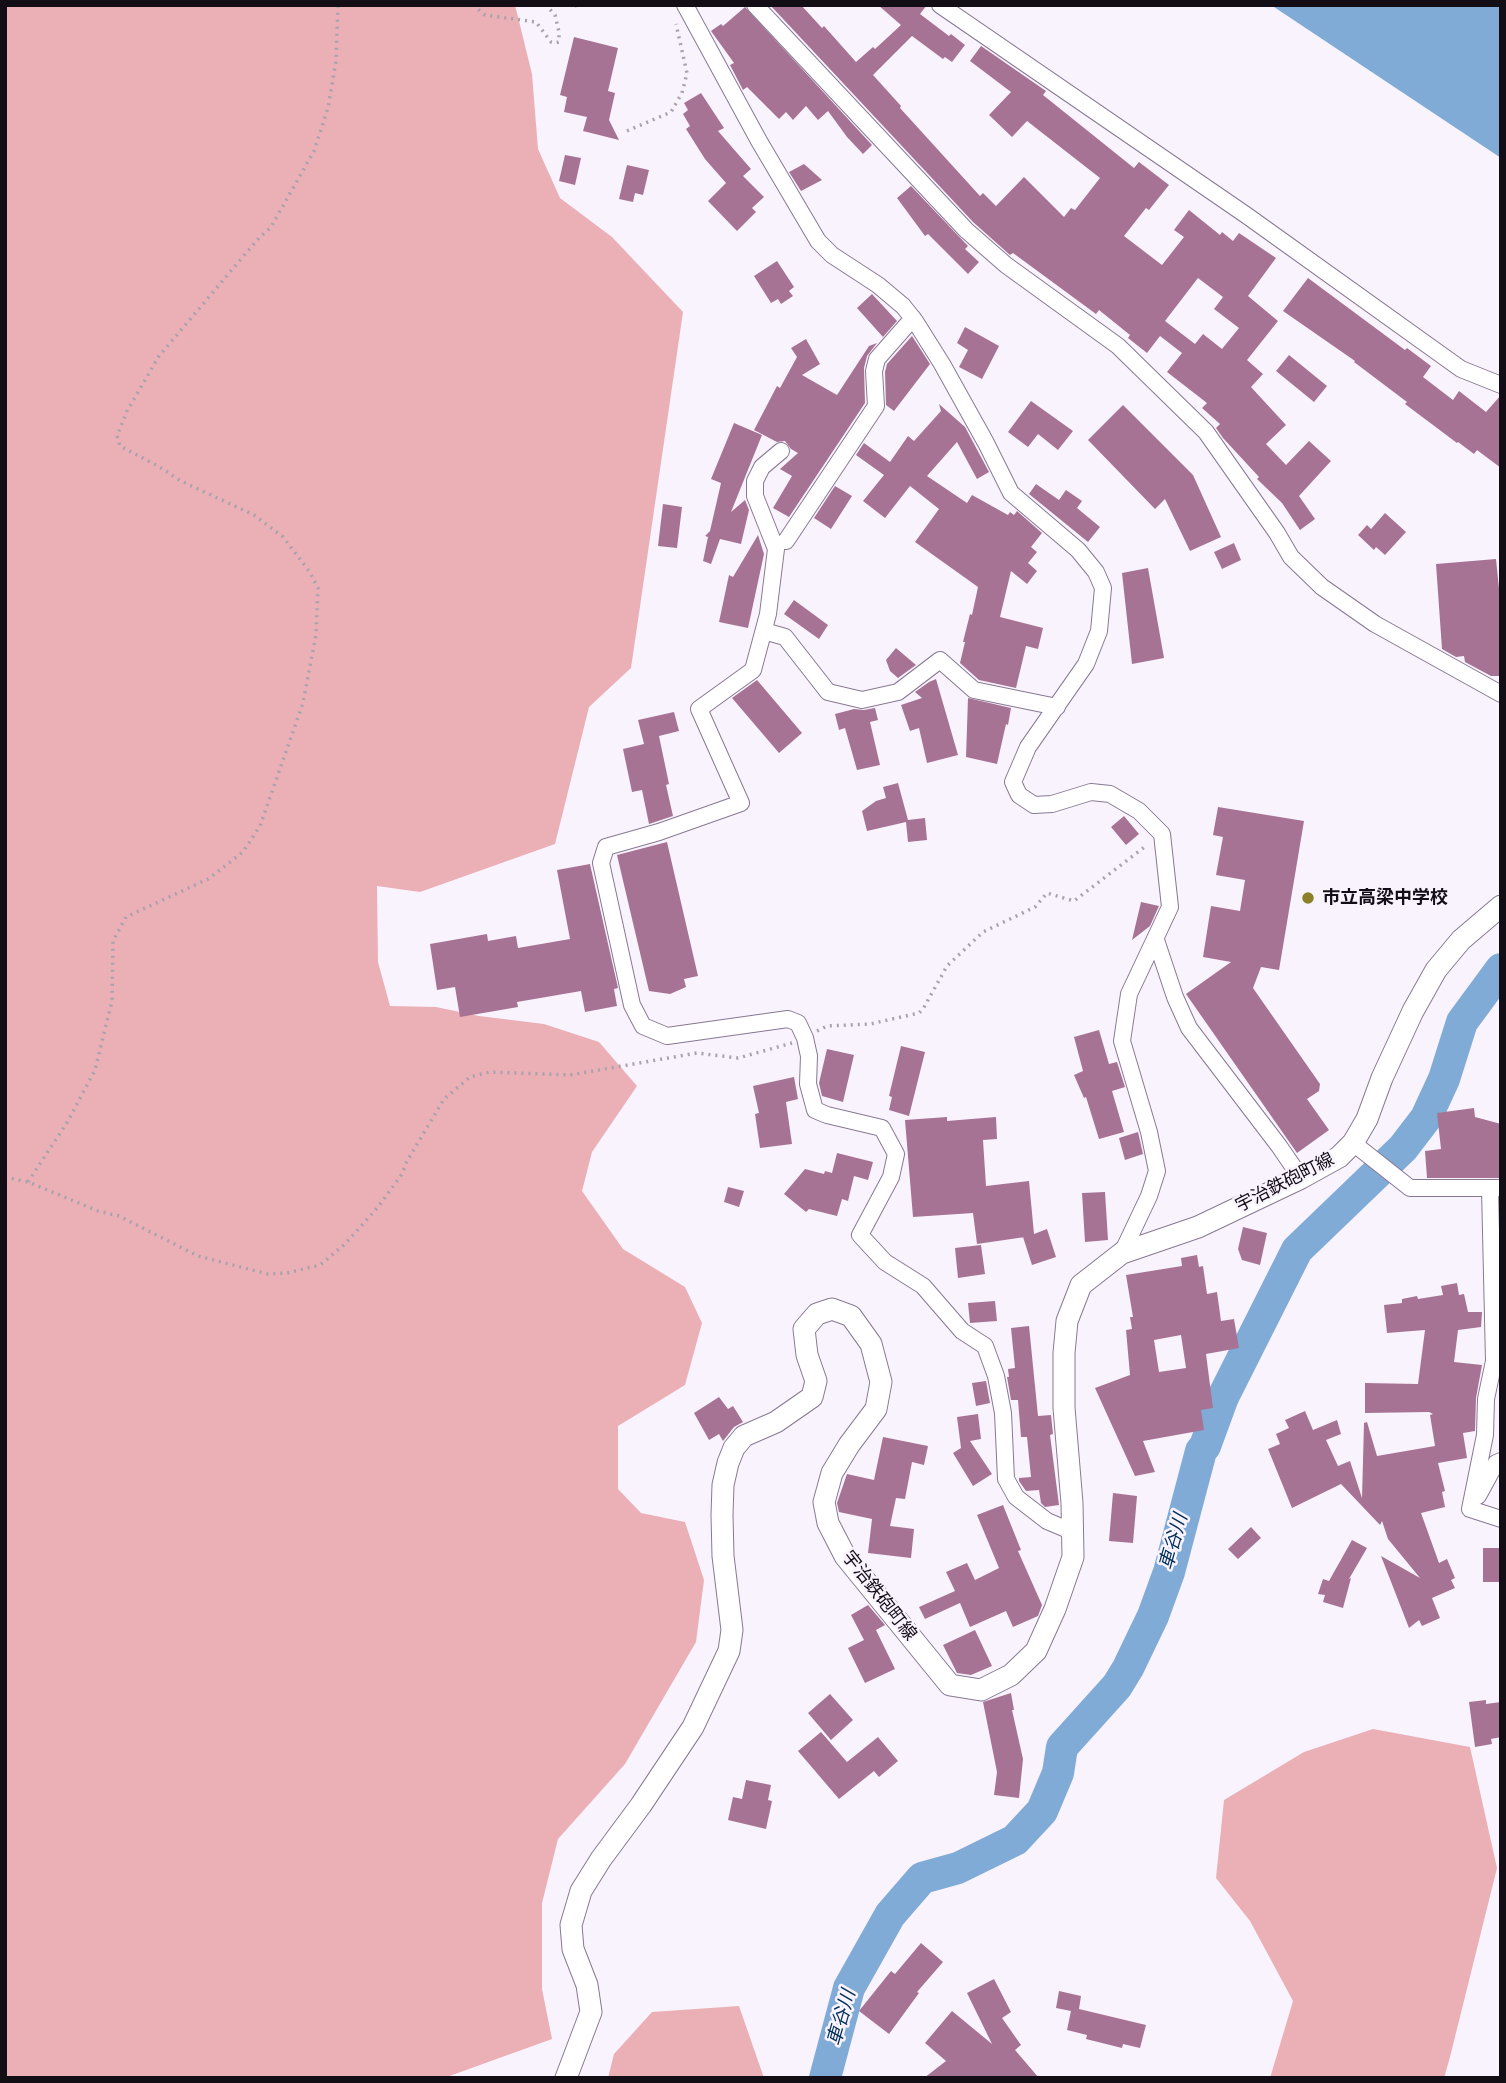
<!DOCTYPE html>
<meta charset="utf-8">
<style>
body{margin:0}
#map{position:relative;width:1506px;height:2083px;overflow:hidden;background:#f9f3fe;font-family:Helvetica,sans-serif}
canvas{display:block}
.frame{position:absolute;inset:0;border:7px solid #130d16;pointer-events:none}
</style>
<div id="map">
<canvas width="1506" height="2083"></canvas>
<div class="frame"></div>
</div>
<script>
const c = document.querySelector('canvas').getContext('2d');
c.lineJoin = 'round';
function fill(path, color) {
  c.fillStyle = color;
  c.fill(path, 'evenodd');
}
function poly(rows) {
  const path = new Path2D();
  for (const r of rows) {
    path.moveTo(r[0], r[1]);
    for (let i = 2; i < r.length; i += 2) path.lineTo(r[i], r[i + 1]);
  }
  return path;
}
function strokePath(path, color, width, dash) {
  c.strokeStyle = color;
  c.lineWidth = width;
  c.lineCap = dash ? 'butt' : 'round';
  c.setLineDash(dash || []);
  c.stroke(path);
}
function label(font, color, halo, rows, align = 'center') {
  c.font = font + ' Helvetica,"Noto Sans JP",sans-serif';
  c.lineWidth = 5;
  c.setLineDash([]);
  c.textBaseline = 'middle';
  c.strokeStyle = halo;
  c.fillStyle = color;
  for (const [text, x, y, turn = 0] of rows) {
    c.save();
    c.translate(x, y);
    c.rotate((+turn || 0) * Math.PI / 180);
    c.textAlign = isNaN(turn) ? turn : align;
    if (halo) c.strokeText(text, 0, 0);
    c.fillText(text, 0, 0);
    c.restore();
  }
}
const green = poly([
 [5,5,515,5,532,74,538,149,560,198,612,237,683,312,631,668,589,707,555,844,420,892,377,886,378,962,390,1006,436,1007,479,1016,544,1024,599,1042,637,1086,592,1152,582,1191,623,1249,685,1287,702,1323,685,1385,618,1426,618,1489,641,1513,685,1522,704,1580,696,1642,625,1764,558,1839,542,1903,542,1989,552,2039,444,2078,5,2078],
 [1373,1729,1470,1747,1497,1868,1450,2057,1444,2078,1270,2078,1293,2001,1250,1921,1216,1878,1224,1800,1304,1752],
 [739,2006,764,2078,608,2078,614,2054,652,2012]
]);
const water = poly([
 [1271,5,1501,5,1501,158]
]);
const river = poly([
 [825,2078,849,1988,890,1915,922,1878,958,1868,1015,1840,1042,1811,1058,1773,1062,1747,1117,1686,1128,1668,1153,1616,1169,1572,1201,1451,1205,1446,1223,1397,1297,1250,1403,1148,1426,1118,1444,1079,1462,1022,1501,969]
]);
const building = poly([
 [770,5,801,5,822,28,824,26,856,62,873,47,875,49,901,25,878,5,927,5,920,14,949,36,951,34,965,45,952,62,945,57,943,59,912,36,873,75,901,106,900,108,980,196,983,193,996,206,1024,177,1064,217,1071,208,1075,210,1100,178,1027,121,1012,137,989,115,1011,92,970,61,981,46,1046,91,1043,95,1134,168,1139,162,1169,185,1149,210,1146,208,1124,236,1162,265,1184,237,1174,230,1189,210,1220,235,1222,232,1233,241,1239,233,1276,258,1248,296,1278,321,1247,360,1263,374,1251,387,1286,425,1266,444,1286,465,1309,441,1331,461,1299,496,1315,519,1300,530,1282,503,1257,479,1259,477,1223,438,1216,428,1220,424,1202,408,1207,403,1167,372,1182,353,1160,336,1147,353,1128,338,1130,335,1099,310,1096,314,1013,253,1010,255,973,222],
 [1198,278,1223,297,1214,309,1239,328,1222,349,1203,334,1195,344,1165,321],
 [745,7,872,145,863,154,847,137,828,111,818,120,806,106,793,120,786,112,779,119,747,87,743,90,730,65,734,63,711,31,721,24,723,26],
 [574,37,618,48,608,91,615,93,609,120,619,140,583,131,587,117,564,112,567,97,560,95],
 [701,93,724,128,718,131,751,169,743,176,764,197,752,208,756,212,737,231,708,201,726,183,705,159,686,129,690,126,683,114,688,110,684,103],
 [565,155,581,158,575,185,559,181],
 [804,164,822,180,801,191,789,172],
 [627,165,649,170,643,195,635,193,633,202,619,199],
 [911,186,968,246,965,249,979,262,968,274,928,234,925,236,897,198],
 [777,261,794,287,789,291,793,296,781,304,778,299,771,303,754,276],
 [1308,278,1405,350,1407,348,1431,366,1423,377,1453,400,1459,391,1486,412,1501,395,1501,468,1477,450,1474,454,1458,442,1457,443,1405,404,1407,402,1354,362,1355,361,1283,311],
 [872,294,897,321,883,337,857,308],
 [965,327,999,346,982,379,959,367,968,350,957,343],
 [912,336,930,364,894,411,886,405,885,372,887,364],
 [806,339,820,364,802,375,837,395,869,346,877,343,867,356,864,368,865,403,789,517,773,508,792,476,780,469,798,453,791,449,785,441,777,442,754,430,777,386,780,388,797,357,791,348],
 [1289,355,1327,386,1314,402,1276,371],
 [1031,401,1073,431,1058,450,1038,434,1028,447,1008,432],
 [939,404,965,427,989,472,977,479,957,442,927,476,967,503,972,495,1008,515,1010,512,1014,515,1017,511,1042,533,1031,547,1037,552,1028,563,1037,571,1027,584,1011,571,1000,617,1043,628,1038,649,1026,646,1016,688,979,680,960,663,965,642,963,642,970,614,972,615,978,587,915,542,939,509,910,486,885,518,863,501,884,475,856,455,864,443,890,462,908,436,914,441,941,411],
 [1123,405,1193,475,1221,537,1190,551,1165,499,1155,509,1088,440],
 [734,423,762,435,731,512,745,500,749,510,741,544,720,539,711,564,703,561,708,537,705,536,710,531,721,483,711,479],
 [1036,484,1059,500,1066,490,1082,501,1077,508,1100,527,1088,542,1029,494],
 [835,486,852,496,831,529,814,518],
 [663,504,682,507,677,548,658,546],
 [1385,513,1406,532,1385,555,1376,547,1374,550,1358,535,1367,525,1371,529],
 [758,535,764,554,748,628,719,622,729,575,733,577],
 [1234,543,1241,560,1222,569,1214,552],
 [1496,559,1501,608,1501,676,1491,676,1465,662,1464,656,1456,657,1442,649,1436,564],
 [1148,568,1164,658,1132,664,1122,573],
 [794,600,828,625,819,639,784,614],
 [896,648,916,665,898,678,890,671,886,660],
 [936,679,958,755,927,763,919,728,910,731,901,705,922,698,915,692,929,682],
 [757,680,802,733,779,753,732,698],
 [968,698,1011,708,1008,725,1006,724,997,764,966,757],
 [875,708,878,720,870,722,880,765,857,770,845,728,839,730,835,714,854,709,864,710],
 [674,712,679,731,659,736,669,784,666,785,673,816,649,824,642,790,632,792,623,749,644,744,638,720],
 [898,783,908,820,925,818,927,840,908,842,906,822,867,831,862,811,876,801,886,798,883,787],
 [1218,807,1304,821,1279,970,1261,967,1253,988,1320,1084,1319,1091,1307,1099,1329,1130,1297,1153,1186,994,1231,962,1203,957,1211,906,1240,911,1245,880,1216,875,1223,837,1213,835],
 [1124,816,1139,834,1126,845,1111,827],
 [667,842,698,976,684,979,686,987,670,994,649,991,617,855],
 [590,864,618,988,614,989,617,1006,585,1012,581,991,517,1002,518,1007,460,1017,455,987,437,990,430,944,487,934,488,941,516,936,518,948,570,939,557,870],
 [1141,902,1159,906,1150,926,1132,940],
 [1099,1030,1109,1064,1117,1062,1125,1087,1112,1091,1124,1132,1099,1139,1086,1097,1084,1098,1074,1075,1083,1071,1074,1037],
 [901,1046,925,1052,909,1116,889,1110,892,1097,889,1096],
 [827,1049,854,1055,843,1102,822,1096,819,1083],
 [794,1077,798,1099,786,1102,792,1144,760,1148,755,1114,759,1113,753,1086],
 [1474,1108,1475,1117,1501,1124,1501,1178,1427,1178,1425,1151,1441,1149,1437,1113],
 [947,1117,947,1121,996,1117,997,1139,983,1140,986,1186,1029,1181,1034,1234,1047,1229,1056,1257,1032,1265,1023,1237,1025,1237,977,1244,973,1213,913,1217,905,1120],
 [1138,1132,1143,1154,1125,1160,1119,1138],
 [837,1153,873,1162,868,1180,854,1176,848,1201,842,1199,837,1216,809,1209,806,1212,784,1194,805,1169,824,1174,825,1171,832,1173],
 [728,1187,744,1191,739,1207,724,1202],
 [1105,1192,1108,1240,1085,1242,1082,1193],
 [1243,1227,1267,1233,1260,1265,1242,1260,1238,1249],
 [981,1245,985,1274,958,1278,955,1248],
 [1197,1255,1199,1267,1203,1266,1207,1294,1217,1292,1221,1321,1234,1319,1239,1348,1206,1354,1213,1408,1201,1410,1204,1430,1143,1441,1155,1472,1135,1476,1095,1388,1130,1375,1126,1330,1132,1329,1130,1317,1133,1317,1126,1275,1182,1266,1181,1258],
 [1181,1335,1186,1368,1159,1372,1154,1340],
 [1457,1283,1459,1295,1464,1294,1468,1312,1482,1312,1481,1327,1458,1330,1454,1362,1482,1365,1476,1398,1475,1431,1463,1433,1467,1458,1438,1463,1445,1491,1442,1492,1445,1507,1421,1513,1439,1563,1447,1559,1455,1578,1451,1580,1455,1588,1432,1598,1440,1618,1422,1626,1419,1620,1409,1628,1381,1556,1420,1578,1388,1539,1382,1521,1380,1525,1341,1484,1292,1508,1268,1449,1280,1444,1276,1434,1289,1428,1285,1420,1305,1411,1313,1430,1337,1420,1341,1434,1326,1440,1338,1466,1350,1461,1362,1498,1364,1423,1367,1422,1377,1456,1435,1446,1430,1415,1433,1414,1429,1412,1365,1413,1365,1383,1418,1384,1425,1330,1387,1333,1384,1305,1402,1303,1402,1299,1417,1296,1418,1299,1443,1295,1441,1286],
 [995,1301,997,1321,970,1323,968,1303],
 [1029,1326,1038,1416,1051,1415,1053,1434,1050,1435,1059,1505,1045,1507,1041,1503,1039,1490,1026,1491,1019,1481,1019,1478,1031,1477,1027,1437,1021,1437,1018,1400,1011,1400,1007,1377,1009,1377,1008,1369,1015,1368,1011,1328],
 [986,1381,990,1403,976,1406,972,1383],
 [719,1397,728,1409,733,1406,743,1422,734,1427,723,1441,719,1434,709,1440,694,1413],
 [978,1414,981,1439,970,1441,992,1474,973,1486,953,1453,961,1448,957,1417],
 [883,1437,928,1446,924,1465,912,1462,905,1499,896,1498,890,1526,914,1529,911,1558,868,1553,872,1519,839,1512,837,1503,847,1474,874,1480],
 [1113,1493,1137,1496,1133,1543,1109,1541],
 [1003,1505,1021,1550,1018,1551,1042,1605,1038,1616,1013,1627,1006,1611,970,1627,960,1603,925,1619,919,1607,955,1591,946,1572,967,1563,975,1580,999,1568,977,1515],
 [1251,1527,1261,1538,1238,1559,1228,1549],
 [1352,1540,1367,1548,1349,1579,1351,1578,1343,1608,1323,1602,1325,1595,1318,1594,1323,1579,1329,1581],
 [1483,1548,1500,1548,1500,1582,1483,1582],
 [868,1605,885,1625,876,1630,895,1669,865,1683,848,1648,864,1640,851,1615],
 [975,1630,992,1666,971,1675,957,1673,943,1645],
 [1011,1693,1014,1710,1012,1710,1023,1759,1019,1798,994,1795,997,1772,983,1702],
 [830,1694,853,1720,831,1740,808,1713],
 [1486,1700,1486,1704,1501,1702,1501,1737,1491,1739,1492,1744,1475,1747,1469,1702],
 [821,1732,847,1762,878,1737,898,1761,879,1777,874,1771,839,1799,798,1751],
 [746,1780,771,1785,768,1800,772,1801,766,1829,728,1820,733,1797,742,1799],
 [921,1943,943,1962,917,1992,919,1993,889,2034,859,2011,891,1971,895,1974],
 [994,1979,1011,2012,1002,2018,1021,2045,1015,2050,1039,2078,924,2078,946,2061,925,2043,952,2011,992,2044,967,1993],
 [1059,1991,1081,1996,1079,2009,1146,2025,1140,2048,1123,2044,1122,2048,1086,2039,1087,2035,1067,2030,1071,2011,1056,2008]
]);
const path = poly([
 [473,5,485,15,536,22,551,42,555,43,559,42,559,32,555,15,546,5],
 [576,5,578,8],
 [627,131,671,112,682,93,687,73,676,24],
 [817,1031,827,1026,870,1024,919,1013,923,1009,947,966,983,932,1035,907,1047,893,1074,901,1147,845],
 [5,1177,28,1182,98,1211,119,1216,198,1256,268,1274,287,1273,320,1265,345,1244,378,1207,402,1174,407,1161,444,1099,470,1077,490,1072,570,1075,697,1053,738,1058,792,1043],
 [28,1182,68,1121,95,1070,112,1001,113,941,126,917,208,879,243,852,260,826,303,703,316,635,318,588,309,571,283,537,254,515,181,481,158,466,120,446,117,436,127,411,159,356,258,239,271,227,314,151,328,108,336,61,338,5]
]);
const street = poly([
 [685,5,759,141,818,241,832,255,878,285,903,306,915,321,942,364,986,443,1011,493,1078,550,1096,572,1103,588,1099,631,1086,664,1028,747,1013,782,1019,795,1034,805,1052,804,1091,792,1110,794,1139,811,1162,834,1170,907,1129,994,1122,1041,1149,1132,1157,1171,1149,1196,1122,1253],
 [755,5,966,230,1006,265,1118,346,1206,432,1277,533,1291,557,1322,587,1375,624,1501,694],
 [940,5,1246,215,1461,369,1501,385],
 [781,451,762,467,755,481,755,496,776,549,768,614,753,670,699,709,741,803,659,832,606,847,601,863,632,1005,643,1026,667,1036,788,1019,798,1023,805,1038,809,1056,808,1084,815,1110,827,1115,882,1128,896,1154,891,1177,860,1235,885,1262,923,1286,962,1331,985,1346,996,1376,1003,1413,1006,1479,1016,1497,1047,1521,1073,1532],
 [786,541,876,406,874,371,877,359,913,318],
 [764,631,785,637,828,692,862,700,898,692,940,660,974,690,1057,707],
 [1156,940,1175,997,1189,1028,1279,1146,1301,1178],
 [1353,1143,1410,1188,1501,1188],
 [1478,1496,1496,1463,1501,1461],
 [1470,1509,1485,1435,1486,1399,1494,1361,1490,1189],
 [1470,1509,1501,1519]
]);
const secondary = poly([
 [566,2078,591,2012,587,1985,573,1949,571,1925,581,1891,601,1859,641,1805,693,1727,729,1651,732,1630,723,1556,722,1515,723,1485,728,1463,734,1448,744,1436,776,1422,812,1397,816,1381,807,1355,804,1329,817,1314,832,1309,851,1316,871,1344,881,1382,876,1409,849,1445,832,1473,824,1502,828,1523,845,1556,950,1685,981,1690,1011,1675,1036,1651,1055,1609,1073,1557,1072,1503,1064,1408,1064,1353,1067,1321,1081,1285,1122,1253,1198,1227,1301,1178,1339,1157,1353,1143,1367,1119,1382,1078,1413,1011,1436,970,1461,940,1501,906]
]);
const markers = [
 [1308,898,7,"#8a8128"]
];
const poiNames = [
 ["市立高梁中学校",1322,898]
];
const streetNames = [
 ["宇治鉄砲町線",1285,1183,-27],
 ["宇治鉄砲町線",879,1596,52]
];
const waterNames = [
 ["車谷川",1174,1542,-74],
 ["車谷川",842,2018,-74]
];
fill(green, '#ebb0b6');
fill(water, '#81abd7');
strokePath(river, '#81abd7', 32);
fill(building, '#a77394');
strokePath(street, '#887993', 18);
strokePath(secondary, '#887993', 23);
strokePath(path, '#a8a2ac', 3.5, [2, 5]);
strokePath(street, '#fff', 16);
strokePath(secondary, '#fff', 21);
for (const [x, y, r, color] of markers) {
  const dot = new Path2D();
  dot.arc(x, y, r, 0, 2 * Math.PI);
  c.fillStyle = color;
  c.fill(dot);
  strokePath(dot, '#f9f3fe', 2.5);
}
label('bold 18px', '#130d16', '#f9f3fe', poiNames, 'left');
label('18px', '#130d16', '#f9f3fe', streetNames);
label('italic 19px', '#003059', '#f9f3fe', waterNames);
</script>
